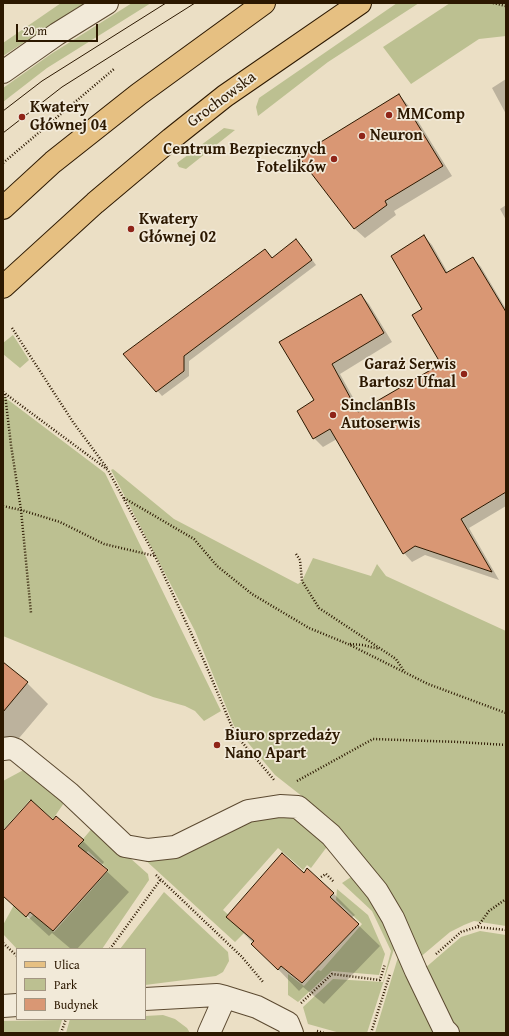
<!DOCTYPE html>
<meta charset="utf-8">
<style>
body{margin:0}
#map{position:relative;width:509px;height:1036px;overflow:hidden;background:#ebdfc5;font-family:"Gentium Book Plus",serif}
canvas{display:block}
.frame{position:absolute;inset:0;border:4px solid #2c1800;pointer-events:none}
.legend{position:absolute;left:16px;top:948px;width:130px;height:72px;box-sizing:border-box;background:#f2ead9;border:1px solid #a39682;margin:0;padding:5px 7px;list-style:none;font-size:12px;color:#2c1800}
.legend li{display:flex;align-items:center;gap:8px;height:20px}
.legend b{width:20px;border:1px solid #a39682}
.scale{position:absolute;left:16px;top:24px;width:82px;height:18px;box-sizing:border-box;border:2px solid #2c1800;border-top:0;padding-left:5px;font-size:12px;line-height:14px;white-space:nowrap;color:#2c1800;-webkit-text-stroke:3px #f2ead9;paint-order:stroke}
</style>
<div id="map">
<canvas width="509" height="1036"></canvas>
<div class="frame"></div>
<ul class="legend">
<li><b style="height:5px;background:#e6c082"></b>Ulica</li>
<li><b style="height:11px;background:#bcc091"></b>Park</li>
<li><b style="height:11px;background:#d99774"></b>Budynek</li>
</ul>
<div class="scale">20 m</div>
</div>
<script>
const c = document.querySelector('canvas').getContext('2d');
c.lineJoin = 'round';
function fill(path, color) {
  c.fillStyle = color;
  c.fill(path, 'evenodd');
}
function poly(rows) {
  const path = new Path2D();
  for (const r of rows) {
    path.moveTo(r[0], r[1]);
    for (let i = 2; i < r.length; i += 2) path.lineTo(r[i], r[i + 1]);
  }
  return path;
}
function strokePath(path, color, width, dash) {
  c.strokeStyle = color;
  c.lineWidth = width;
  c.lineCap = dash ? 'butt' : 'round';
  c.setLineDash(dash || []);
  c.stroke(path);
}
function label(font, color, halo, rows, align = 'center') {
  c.font = font + ' "Gentium Book Plus",serif';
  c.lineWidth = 3.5;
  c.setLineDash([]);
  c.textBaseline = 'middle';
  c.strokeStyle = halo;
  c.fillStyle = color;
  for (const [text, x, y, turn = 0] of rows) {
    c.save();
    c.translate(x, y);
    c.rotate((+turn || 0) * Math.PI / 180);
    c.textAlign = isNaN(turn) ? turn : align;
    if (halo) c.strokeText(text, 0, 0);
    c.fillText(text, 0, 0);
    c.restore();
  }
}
const green = poly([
 [61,3,85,3,3,56,3,43],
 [132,3,151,3,47,68,3,102,3,88,51,54],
 [397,3,419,3,328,62,258,116,256,107,259,98],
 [450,3,506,3,506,36,479,39,411,84,383,47],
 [224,128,235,130,186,169,179,167,177,163],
 [13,335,29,360,20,368,3,354,3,343],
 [3,396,105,473,221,711,204,721,195,711,185,706,153,697,3,636],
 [113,469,174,519,298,584,302,581,313,558,371,576,377,564,386,576,506,631,506,926,474,921,464,925,450,932,418,959,365,861,331,819,275,775,234,726,195,631,111,470],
 [29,767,66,800,53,819,30,800,3,830,3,781],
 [267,815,296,817,329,844,311,868,307,865,303,870,278,848,223,910,246,931,235,942,143,858],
 [94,826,148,874,149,880,102,949,17,949,3,934,3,925,14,905,29,919,34,914,54,932,109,870,88,851,80,859,72,852],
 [351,877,355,878,375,906,395,946,367,1033,340,1033,308,1024,303,1007,333,979,383,982,391,951,372,911,342,883],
 [337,889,368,915,385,954,379,975,332,971,298,1002,288,995,288,974,304,986,318,970,321,971,362,924,336,900],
 [164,892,228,952,229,961,223,972,216,976,145,985,145,949,120,949],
 [480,931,506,935,506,1033,457,1033,424,969,461,937],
 [399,954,436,1033,375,1033],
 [163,1015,175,1019,187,1028,190,1033,66,1033,70,1019,145,1019,145,1016],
 [62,1020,58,1033,3,1033,3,1021]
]);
const shadow = poly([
 [506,79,506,114,492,88],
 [399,95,408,105,452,176,394,211,396,215,365,238,355,229,299,156],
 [506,205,506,220,500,209],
 [424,236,432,245,448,273,473,258,481,267,506,309,506,506,469,528,499,580,425,555,412,562,404,553,337,439,323,447,314,438,315,401,361,295,369,304,392,342,340,374,361,412,443,365,423,310],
 [301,245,316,265,189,361,189,376,162,396,125,354,265,250,272,258],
 [3,663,27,683,48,704,3,757],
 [54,821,83,841,104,862,101,866,129,892,77,949,71,949,52,933,49,936,3,894,3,833],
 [304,874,333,893,355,915,351,918,380,946,324,1004,303,987,299,991,228,917]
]);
const building = poly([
 [399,94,443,166,385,201,387,205,354,229,298,156,399,94],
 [424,235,446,273,473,257,506,312,506,492,461,519,492,572,415,546,403,554,330,429,313,439,297,411,314,400,279,342,361,294,384,333,332,364,358,412,441,364,412,315,422,309,391,256,424,235],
 [296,239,312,260,184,356,184,371,156,392,123,354,265,249,272,258,296,239],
 [3,662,28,682,3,712,3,662],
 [31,800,53,820,56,816,84,840,78,846,108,870,53,931,30,912,26,917,3,896,3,831,31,800],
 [282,853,304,873,307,868,334,893,330,897,359,924,302,983,281,966,278,970,251,944,254,941,226,917,282,853]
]);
const path = poly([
 [493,3,506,6],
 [3,163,114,69],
 [12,328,73,422,107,468],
 [3,392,108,470,155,556,205,663,235,734,275,781],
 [5,394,11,445,21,510,31,613],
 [124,498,194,539,217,566,252,594,309,628,348,644,428,684,506,713],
 [3,506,21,510,60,522,104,544,155,556],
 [296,554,300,560,302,581,319,608,396,659,404,671],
 [350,644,363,645,379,649],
 [297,781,373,739,459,742,506,745],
 [326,874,334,882],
 [156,875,242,957,263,982],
 [321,877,326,874],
 [478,926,489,911,506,899],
 [3,943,17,956],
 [110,949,161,879],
 [436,954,461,932,477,927,506,930],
 [301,1003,332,974,380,980,385,964],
 [317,1031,324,1033],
 [61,1033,66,1019],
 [371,1033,390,974]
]);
const minor = poly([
 [3,72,57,34,107,3],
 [3,749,11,748,16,750,69,793,125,846,148,850,175,847,248,811,280,806,298,807,331,835,377,891,393,918,416,971,444,1029,448,1033],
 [145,999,217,995,225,997,257,1007,288,1023,292,1033],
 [3,1006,17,1005],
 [209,1033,225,997]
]);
const major = poly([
 [3,208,53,162,139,94,264,3],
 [3,287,95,203,171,139,225,96,360,3]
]);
const tram = poly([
 [3,111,42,81,166,3],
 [3,133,62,87,195,3]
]);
const markers = [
 [389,115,4,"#8f2418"],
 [22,117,4,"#8f2418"],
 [362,136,4,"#8f2418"],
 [334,159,4,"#8f2418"],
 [131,229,4,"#8f2418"],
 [464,374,4,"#8f2418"],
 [333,415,4,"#8f2418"],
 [217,745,4,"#8f2418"]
];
const streetNames = [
 ["Grochowska",222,100,-37]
];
const poiNames = [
 ["Kwatery",30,108],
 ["Głównej 04",30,126],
 ["MMComp",397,115],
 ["Neuron",370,136],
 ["Centrum Bezpiecznych",326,150,"right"],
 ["Fotelików",326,168,"right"],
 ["Kwatery",139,220],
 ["Głównej 02",139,238],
 ["Garaż Serwis",456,365,"right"],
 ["Bartosz Ufnal",456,383,"right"],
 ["SinclanBIs",341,406],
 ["Autoserwis",341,424],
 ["Biuro sprzedaży",225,736],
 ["Nano Apart",225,754]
];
fill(green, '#bcc091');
fill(shadow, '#0003');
fill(building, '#d99774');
strokePath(building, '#2c1800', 1);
strokePath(minor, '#5c4a31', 24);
strokePath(major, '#2c1800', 24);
strokePath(path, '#2c1800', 2.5, [1, 2]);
strokePath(minor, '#f2ead9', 22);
strokePath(major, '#e6c082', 22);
strokePath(tram, '#2c1800', 1);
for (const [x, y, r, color] of markers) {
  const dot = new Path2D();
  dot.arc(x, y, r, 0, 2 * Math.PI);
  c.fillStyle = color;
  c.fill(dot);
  strokePath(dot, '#f2ead9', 1.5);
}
label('16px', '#2c1800', '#f2ead9', streetNames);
label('bold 16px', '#2c1800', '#f2ead9', poiNames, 'left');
</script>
